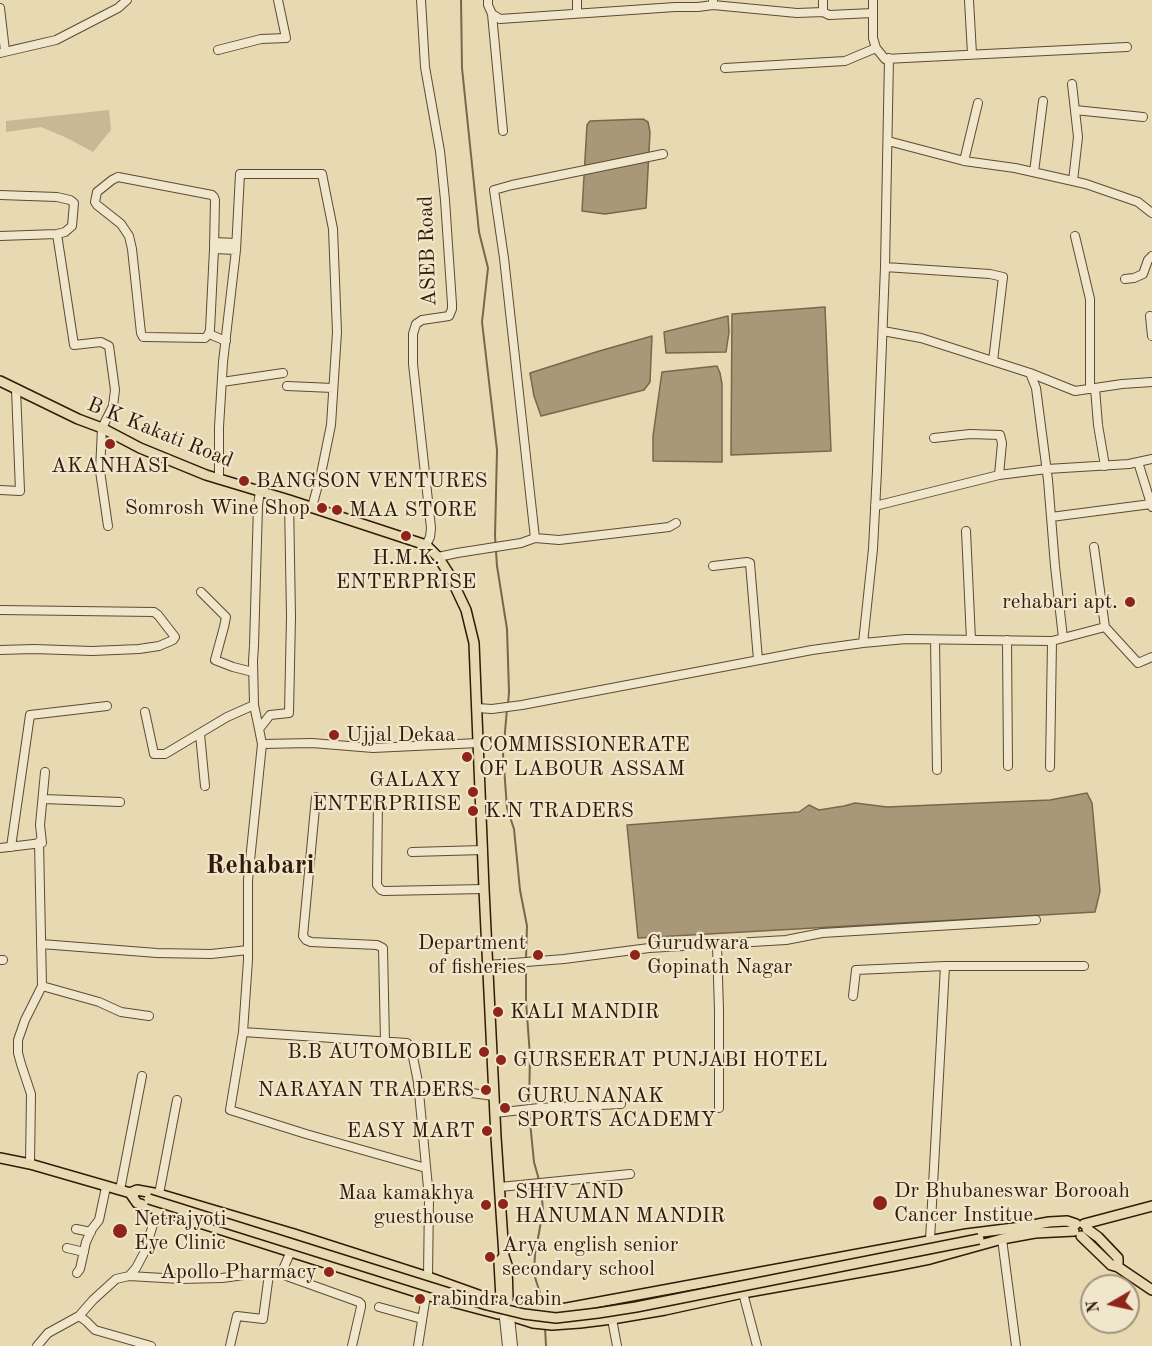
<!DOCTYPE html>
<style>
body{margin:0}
#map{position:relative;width:1152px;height:1346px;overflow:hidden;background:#e7d9b1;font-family:"Old Standard TT",serif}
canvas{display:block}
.north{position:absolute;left:1080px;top:1274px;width:60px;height:60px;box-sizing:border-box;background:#efe6cc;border:2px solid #a3947e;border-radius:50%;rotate:261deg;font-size:16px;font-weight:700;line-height:24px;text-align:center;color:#321a09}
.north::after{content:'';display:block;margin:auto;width:21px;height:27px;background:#8f2418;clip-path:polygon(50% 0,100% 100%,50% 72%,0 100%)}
</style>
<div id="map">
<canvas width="1152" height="1346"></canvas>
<div class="north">N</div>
</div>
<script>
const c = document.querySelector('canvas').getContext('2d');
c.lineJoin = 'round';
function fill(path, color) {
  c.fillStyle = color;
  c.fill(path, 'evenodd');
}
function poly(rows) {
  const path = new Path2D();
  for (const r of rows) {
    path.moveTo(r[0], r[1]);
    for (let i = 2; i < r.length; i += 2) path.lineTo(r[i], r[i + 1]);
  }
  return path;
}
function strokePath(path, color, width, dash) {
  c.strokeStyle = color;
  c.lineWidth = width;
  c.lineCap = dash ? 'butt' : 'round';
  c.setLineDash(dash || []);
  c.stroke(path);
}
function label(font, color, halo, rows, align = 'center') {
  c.font = font + ' "Old Standard TT",serif';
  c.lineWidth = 4.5;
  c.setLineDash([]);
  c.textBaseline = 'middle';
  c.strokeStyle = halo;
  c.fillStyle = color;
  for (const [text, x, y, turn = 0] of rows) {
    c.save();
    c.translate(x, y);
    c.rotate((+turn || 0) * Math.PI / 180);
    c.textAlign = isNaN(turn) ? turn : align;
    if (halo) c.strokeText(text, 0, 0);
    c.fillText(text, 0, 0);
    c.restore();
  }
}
const green = poly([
 [109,110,111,130,93,152,67,138,41,127,6,132,6,121]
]);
const water = poly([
 [643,119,648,122,650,132,646,208,605,214,582,211,587,125,590,121,643,119],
 [825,307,831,451,731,455,732,314,825,307],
 [728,316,729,332,726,352,666,353,664,332,728,316],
 [652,336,650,382,644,390,541,416,534,396,530,373,596,352,652,336],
 [717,366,720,373,722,384,722,462,653,461,653,436,662,372,717,366],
 [1087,793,1092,803,1100,891,1095,912,638,938,627,825,799,812,809,805,819,810,844,806,855,803,887,807,1050,800,1087,793]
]);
const stream = poly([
 [461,0,462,68,479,232,488,268,482,322,497,450,495,536,497,566,507,629,509,692,508,704],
 [507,709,503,754,507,808,514,829,520,890,527,926,526,959],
 [526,965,526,1001,530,1056,529,1106],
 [529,1112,534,1162,539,1180],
 [541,1186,543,1211,535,1254,534,1274,544,1306],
 [545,1327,546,1346]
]);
const minor = poly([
 [421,0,425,67,440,151,445,200,452,304,452,309,449,316,422,320,416,324,413,334,413,364,431,528,430,537,426,545],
 [488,0,488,5,492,14,500,19,675,7,698,7,713,5,713,0],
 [577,0,577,13],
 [823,0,823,12,829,15,873,13],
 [873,0,873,38,876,48,885,59,1127,47],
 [969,0,972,54],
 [713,5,797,13,823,12],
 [0,8,5,51],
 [492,14,503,131],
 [218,50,261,39,286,38,278,0],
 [0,53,56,40,118,8,127,0],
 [725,68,845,61,876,48],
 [1072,84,1078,137,1073,181],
 [1075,110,1143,117],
 [888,141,964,161,1015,168,1086,184,1138,202,1152,213],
 [964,161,978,103],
 [1034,172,1043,101],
 [118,177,212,195,214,197,215,200,214,249,210,330,208,335,205,338,146,337,143,337,141,333,132,249,129,236,121,224,97,205,95,202,97,192,112,180,118,177],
 [0,195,57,197,70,200,74,203,72,226,65,232,57,234],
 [0,236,57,234,74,345,101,342,109,346,115,390,113,406,102,428,100,471,108,526],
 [1075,236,1090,299,1090,389],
 [214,242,236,243],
 [214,249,236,250],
 [885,267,990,274,1003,277,993,361],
 [1125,279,1134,278,1143,274,1148,260,1152,256],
 [1150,316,1152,336],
 [883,331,921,338,1030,373,1036,388,1048,480,1055,566,1063,638],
 [209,334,226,341],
 [1030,373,1075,391,1122,384,1152,382],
 [222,382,283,373],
 [287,386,333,388],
 [1095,388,1098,425,1105,466],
 [934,438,970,434,1000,435,1002,443,999,475],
 [1138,462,1152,507],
 [219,478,219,427,223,362,236,250,240,174,322,174,333,229,337,332,331,425,321,474,312,507],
 [0,490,20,491,16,389],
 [289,500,291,617,289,713,270,715,259,729,262,744,248,880,248,960,243,1032,407,1043,411,1047,418,1082,429,1198,428,1277],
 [875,506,999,475,1047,469,1129,464,1152,459],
 [1051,517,1151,504],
 [966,531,971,640],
 [535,538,559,540,669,527,676,523],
 [1094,547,1105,627],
 [438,557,457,553,521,543,535,538,504,258,494,190,512,185,663,154],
 [713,566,747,562,750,563,758,660],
 [201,592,226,617,224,627,215,660,233,667,253,672],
 [0,610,154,612,158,615,175,637,173,640,159,646,139,649,92,651,34,649,0,650],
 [935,640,937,770],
 [1007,640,1008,766],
 [863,643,873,549,877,471,885,267,889,58],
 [477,708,492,709,522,705,812,650,863,643,906,639,1052,641,1105,627,1138,663,1152,657],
 [145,712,154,754,165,754,227,717,254,705],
 [259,729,254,705,253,661,254,646,258,505,260,491],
 [200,734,205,786],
 [262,744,312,743,373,748,478,743],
 [1050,767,1052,641],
 [316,797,303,936,306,940,311,942,377,945,383,948,385,1042],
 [44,799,120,802],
 [378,800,377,885,381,890,384,891,484,889],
 [11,847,30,715,107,706],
 [0,848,42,843,40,825,45,772],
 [412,852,483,850],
 [41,944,157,953,211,954,248,950],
 [717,944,719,1011,719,1108],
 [0,960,3,960],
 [488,965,564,959,649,948,786,940,822,933,1036,920],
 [945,966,1084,966],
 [42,986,99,1002,121,1012,149,1016],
 [853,996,856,970,945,966,930,1240],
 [243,1032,230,1110,306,1134,426,1168],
 [418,1086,494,1096],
 [495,1113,539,1108,621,1104],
 [30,1164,31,1094,21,1064,18,1053,18,1040,25,1020,42,986,39,842],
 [500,1187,630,1174],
 [120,1190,142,1076],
 [159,1194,177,1100],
 [76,1229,91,1232],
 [1002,1239,1016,1346],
 [67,1248,84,1252],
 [291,1251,281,1274,359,1302,361,1304,361,1307,352,1346],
 [77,1273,80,1269,86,1242,92,1229,99,1220,106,1187],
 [129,1276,180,1279,222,1278,252,1274,281,1274],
 [743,1293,757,1346],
 [379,1307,422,1319],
 [510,1317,513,1346],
 [504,1318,507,1346],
 [612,1319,617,1346],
 [37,1346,48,1333,79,1316],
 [151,1346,95,1330,86,1321,79,1316,93,1300,116,1279,129,1276,136,1268,144,1253,158,1209],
 [230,1346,237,1316,263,1319,269,1274],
 [418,1346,426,1295]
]);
const major = poly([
 [0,381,78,419,102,428,140,448,206,475,289,500,426,545,438,557,449,574,466,610,474,643,484,889,496,1137,504,1256,507,1265,508,1299],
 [0,1158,30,1164,134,1194],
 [130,1193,137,1203,426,1295,498,1314],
 [130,1193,137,1190,159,1194,294,1234,428,1277,498,1302],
 [1084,1224,1152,1206],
 [1087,1229,1098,1237,1118,1258,1118,1267],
 [1081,1236,1111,1265,1118,1267,1152,1290],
 [501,1299,499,1262,504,1256],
 [514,1305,556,1310,966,1234,1022,1227,1049,1222,1067,1221,1076,1224],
 [511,1316,533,1323,552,1325,580,1323,612,1319,665,1310,743,1293,895,1266,930,1259,1002,1239,1035,1233,1074,1231]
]);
const majorBridge = poly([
 [149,1199,487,1305,524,1314,556,1318,598,1313,636,1307,979,1239]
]);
const markers = [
 [110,444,6,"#8f2418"],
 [244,481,6,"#8f2418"],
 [322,508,6,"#8f2418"],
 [337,510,6,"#8f2418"],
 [406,536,6,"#8f2418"],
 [1130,602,6,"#8f2418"],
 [334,735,6,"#8f2418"],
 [467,757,6,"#8f2418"],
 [473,792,6,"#8f2418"],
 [473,811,6,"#8f2418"],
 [538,955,6,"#8f2418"],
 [635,955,6,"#8f2418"],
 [498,1012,6,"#8f2418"],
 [484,1052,6,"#8f2418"],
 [501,1060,6,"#8f2418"],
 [486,1090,6,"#8f2418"],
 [505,1108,6,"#8f2418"],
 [487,1131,6,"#8f2418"],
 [880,1203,8,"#8f2418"],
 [503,1204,6,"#8f2418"],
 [486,1205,6,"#8f2418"],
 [120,1231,8,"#8f2418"],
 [490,1257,6,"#8f2418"],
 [329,1272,6,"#8f2418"],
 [420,1299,6,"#8f2418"]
];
const streetNames = [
 ["ASEB Road",428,251,-92],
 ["B K Kakati Road",160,433,22]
];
const poiNames = [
 ["AKANHASI",110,466,"center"],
 ["BANGSON VENTURES",256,481],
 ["Somrosh Wine Shop",310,508,"right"],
 ["MAA STORE",349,510],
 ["H.M.K.",406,558,"center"],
 ["ENTERPRISE",406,582,"center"],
 ["rehabari apt.",1118,602,"right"],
 ["Ujjal Dekaa",346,735],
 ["COMMISSIONERATE",479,745],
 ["OF LABOUR ASSAM",479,769],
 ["GALAXY",461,780,"right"],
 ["ENTERPRIISE",461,804,"right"],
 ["K.N TRADERS",485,811],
 ["Department",526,943,"right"],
 ["of fisheries",526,967,"right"],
 ["Gurudwara",647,943],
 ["Gopinath Nagar",647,967],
 ["KALI MANDIR",510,1012],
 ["B.B AUTOMOBILE",472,1052,"right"],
 ["GURSEERAT PUNJABI HOTEL",513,1060],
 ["NARAYAN TRADERS",474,1090,"right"],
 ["GURU NANAK",517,1096],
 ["SPORTS ACADEMY",517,1120],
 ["EASY MART",475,1131,"right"],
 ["Dr Bhubaneswar Borooah",894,1191],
 ["Cancer Institue",894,1215],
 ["SHIV AND",515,1192],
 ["HANUMAN MANDIR",515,1216],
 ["Maa kamakhya",474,1193,"right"],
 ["guesthouse",474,1217,"right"],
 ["Netrajyoti",134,1219],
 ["Eye Clinic",134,1243],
 ["Arya english senior",502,1245],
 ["secondary school",502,1269],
 ["Apollo Pharmacy",317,1272,"right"],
 ["rabindra cabin",432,1299]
];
const districtNames = [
 ["Rehabari",260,866]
];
fill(green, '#c8b994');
fill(water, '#a99878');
strokePath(water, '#79664c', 1.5);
strokePath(stream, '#79664c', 2);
strokePath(minor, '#5f4a33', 10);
strokePath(major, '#321a09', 12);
strokePath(minor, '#efe6cc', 8);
strokePath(major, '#e7d9b1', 9);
strokePath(majorBridge, '#321a09', 12, []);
strokePath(majorBridge, '#e7d9b1', 9);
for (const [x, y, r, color] of markers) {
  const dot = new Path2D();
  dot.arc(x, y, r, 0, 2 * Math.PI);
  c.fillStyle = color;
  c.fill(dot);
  strokePath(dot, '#efe6cc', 2);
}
label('21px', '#321a09', '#efe6cc', streetNames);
label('21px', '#321a09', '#efe6cc', poiNames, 'left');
label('bold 27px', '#321a09', '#efe6cc', districtNames);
</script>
